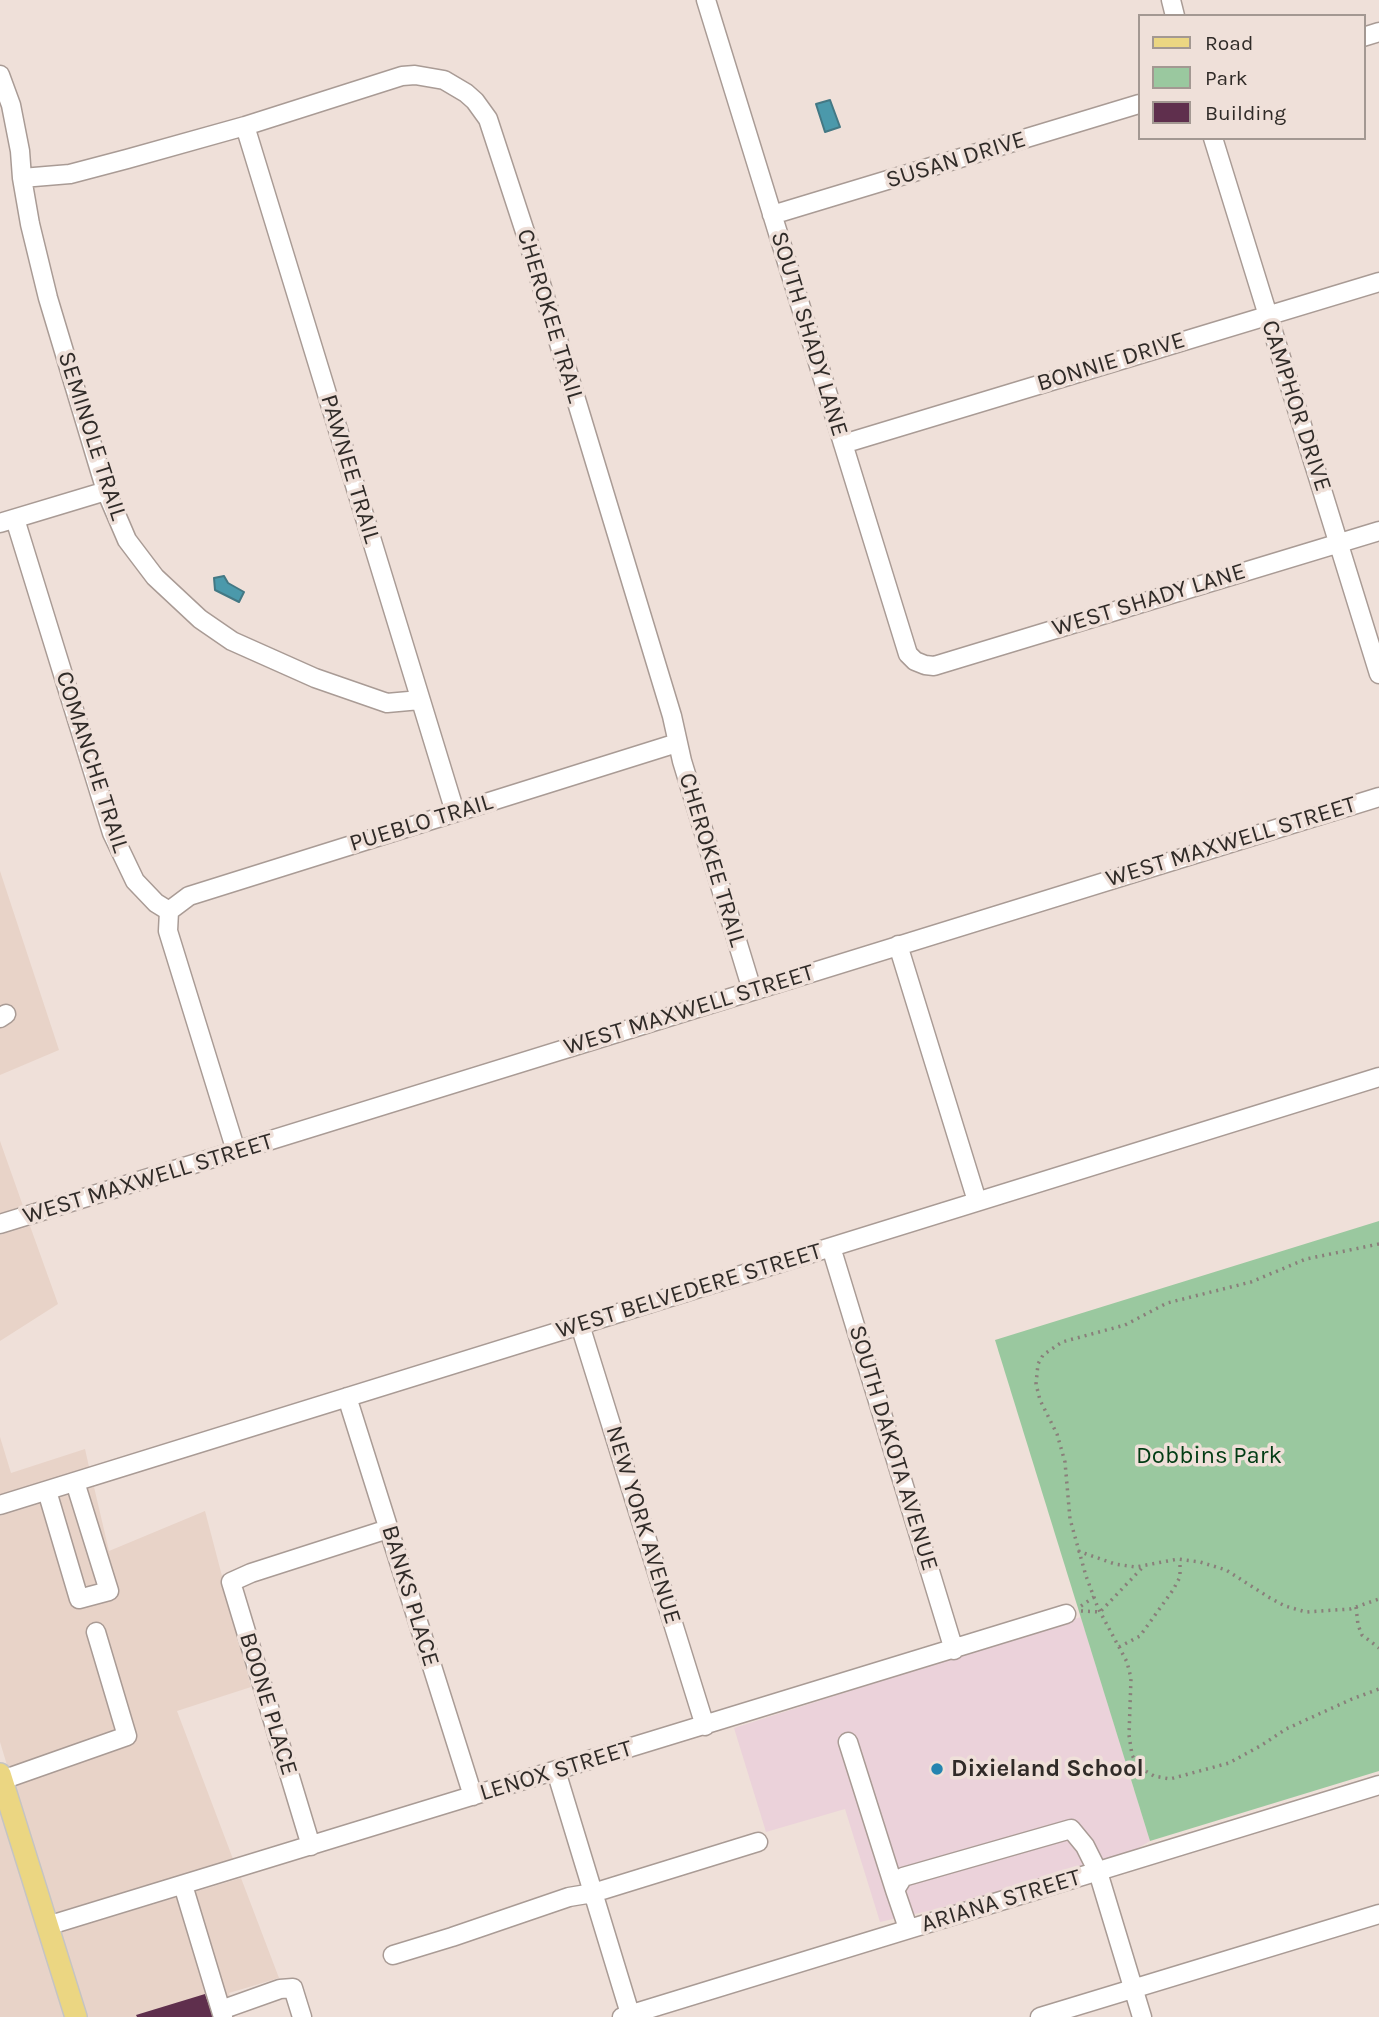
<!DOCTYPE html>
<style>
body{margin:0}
#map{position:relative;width:1379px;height:2017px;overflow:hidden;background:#efe0d9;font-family:Karla,sans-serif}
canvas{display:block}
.legend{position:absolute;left:1138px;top:14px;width:228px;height:126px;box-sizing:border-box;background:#efe0d9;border:2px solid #a39892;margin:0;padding:9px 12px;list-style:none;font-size:21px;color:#302b28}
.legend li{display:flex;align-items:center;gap:14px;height:35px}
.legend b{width:35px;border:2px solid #a39892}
</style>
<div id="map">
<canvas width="1379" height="2017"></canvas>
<ul class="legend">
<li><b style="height:9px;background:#ebd682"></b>Road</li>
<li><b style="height:19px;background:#9ac89f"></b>Park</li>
<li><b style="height:19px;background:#5f2f4d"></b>Building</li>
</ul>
</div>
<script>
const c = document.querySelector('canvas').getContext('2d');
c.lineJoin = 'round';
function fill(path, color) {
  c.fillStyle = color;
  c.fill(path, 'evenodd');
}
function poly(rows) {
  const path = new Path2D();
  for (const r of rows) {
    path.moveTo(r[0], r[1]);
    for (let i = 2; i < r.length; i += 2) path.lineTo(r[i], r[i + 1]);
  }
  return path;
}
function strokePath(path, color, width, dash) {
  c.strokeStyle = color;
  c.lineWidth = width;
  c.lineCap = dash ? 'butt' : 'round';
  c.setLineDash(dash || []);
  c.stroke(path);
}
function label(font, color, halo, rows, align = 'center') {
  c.font = font + ' Karla,sans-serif';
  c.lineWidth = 7;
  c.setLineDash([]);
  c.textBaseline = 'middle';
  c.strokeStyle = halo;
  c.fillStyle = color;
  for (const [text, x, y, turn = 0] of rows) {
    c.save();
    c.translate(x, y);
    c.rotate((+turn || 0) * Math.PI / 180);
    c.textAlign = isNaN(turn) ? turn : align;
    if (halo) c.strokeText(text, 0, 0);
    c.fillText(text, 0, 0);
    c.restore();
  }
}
const built = poly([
 [0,871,59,1050,0,1075],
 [0,1141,23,1206,0,1214],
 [30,1226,58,1304,0,1341,0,1235],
 [0,1437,11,1473,85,1449,89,1467,0,1495],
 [94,1487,109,1551,205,1511,251,1687,177,1711,233,1859,52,1914,0,1742,0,1516],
 [0,1808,66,2017,0,2017],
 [241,1878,279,1978,229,1993,235,2017,85,2017,58,1933]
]);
const education = poly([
 [1081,1617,1150,1841,1098,1872,880,1922,845,1809,766,1832,734,1728]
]);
const green = poly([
 [1379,1221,1379,1771,1150,1841,995,1340]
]);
const water = poly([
 [830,100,840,127,825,132,816,104,830,100],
 [224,576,228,583,244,592,239,602,215,590,214,578,224,576]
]);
const building = poly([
 [205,1994,213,2017,137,2017,136,2015]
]);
const path = poly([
 [1379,1244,1306,1259,1251,1282,1167,1303,1125,1325,1062,1342,1043,1355,1038,1364,1036,1384,1040,1400,1057,1434,1065,1462,1070,1519,1086,1576,1098,1608,1127,1662,1131,1678,1129,1735,1132,1755,1139,1767,1154,1776,1170,1779,1229,1763,1262,1745,1286,1729,1352,1699,1379,1689],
 [1078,1551,1115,1564,1136,1567,1178,1559,1200,1562,1226,1570,1270,1598,1285,1606,1306,1612,1350,1609,1379,1599],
 [1081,1606,1094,1597],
 [1356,1607,1358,1625,1362,1635,1379,1648],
 [1081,1611,1100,1612,1142,1568],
 [1119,1647,1140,1636,1173,1590,1180,1577,1180,1560]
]);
const minor = poly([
 [706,0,908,654,915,661,925,665,934,666,1379,531],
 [1171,0,1175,16],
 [1363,37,1379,32],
 [0,75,11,105,20,151,22,178,30,224,48,298,106,491,127,540,155,577,200,619,232,641,315,678,387,703,420,700],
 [245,126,455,812],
 [1213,138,1379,674],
 [22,178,70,174,127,159,245,126,402,76,415,75,444,80,466,93,475,101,488,119,528,241,672,716,682,761,752,990],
 [772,215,1139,104],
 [843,444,1379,282],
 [15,519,112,833,135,881,156,903,169,911],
 [0,523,106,491],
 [169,911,189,896,677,743],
 [169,911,168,931,236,1151],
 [898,945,977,1201],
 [0,1018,6,1014],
 [0,1224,1379,797],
 [831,1247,954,1650],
 [580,1325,705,1726],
 [347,1397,473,1796],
 [47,1491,79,1599,109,1591,75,1482],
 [0,1505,1379,1077],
 [848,1742,895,1890],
 [556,1771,631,2017],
 [2,1780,127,1736,96,1632],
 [311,1846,231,1582,251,1573,388,1529],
 [183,1885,223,2017],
 [47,1926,1066,1614],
 [908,1928,895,1890,903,1877,1071,1829,1085,1846,1098,1872,1142,2017],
 [393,1955,452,1937,569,1897,593,1893,758,1842],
 [221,2010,280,1989,293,1988,302,2017],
 [622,2017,1379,1785],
 [1040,2017,1379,1914]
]);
const major = poly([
 [0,1774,76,2017]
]);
const markers = [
 [937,1769,7,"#2484b0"]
];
const streetNames = [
 ["SUSAN DRIVE",956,160,-17],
 ["CHEROKEE TRAIL",550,316,73],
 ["SOUTH SHADY LANE",809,334,73],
 ["BONNIE DRIVE",1111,362,-17],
 ["CAMPHOR DRIVE",1296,406,72],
 ["SEMINOLE TRAIL",92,436,72],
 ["PAWNEE TRAIL",350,469,73],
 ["WEST SHADY LANE",1149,600,-17],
 ["COMANCHE TRAIL",92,762,72],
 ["PUEBLO TRAIL",421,823,-17],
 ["WEST MAXWELL STREET",1231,842,-17],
 ["CHEROKEE TRAIL",712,860,73],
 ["WEST MAXWELL STREET",689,1010,-17],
 ["WEST MAXWELL STREET",148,1179,-17],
 ["WEST BELVEDERE STREET",689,1291,-17],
 ["SOUTH DAKOTA AVENUE",893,1448,73],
 ["NEW YORK AVENUE",643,1525,73],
 ["BANKS PLACE",410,1596,73],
 ["BOONE PLACE",268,1704,73],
 ["LENOX STREET",556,1771,-17],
 ["ARIANA STREET",1001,1901,-17]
];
const parkNames = [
 ["Dobbins Park",1209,1456]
];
const poiNames = [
 ["Dixieland School",951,1769]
];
fill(built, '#e8d3c8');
fill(education, '#ebd2da');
fill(green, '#9ac89f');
fill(water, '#4b99ab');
strokePath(water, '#437884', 2);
fill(building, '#5f2f4d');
strokePath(minor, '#a99b95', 21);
strokePath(major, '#c5c4c3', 24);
strokePath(path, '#897f7a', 3.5, [2, 5]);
strokePath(minor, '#fff', 18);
strokePath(major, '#ebd682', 21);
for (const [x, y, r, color] of markers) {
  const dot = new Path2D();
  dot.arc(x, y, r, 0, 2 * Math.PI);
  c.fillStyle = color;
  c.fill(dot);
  strokePath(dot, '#efe0d9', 2.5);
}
label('24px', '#302b28', '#efe0d9', streetNames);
label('24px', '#023c14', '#efe0d9', parkNames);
label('bold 24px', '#302b28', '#efe0d9', poiNames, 'left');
</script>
